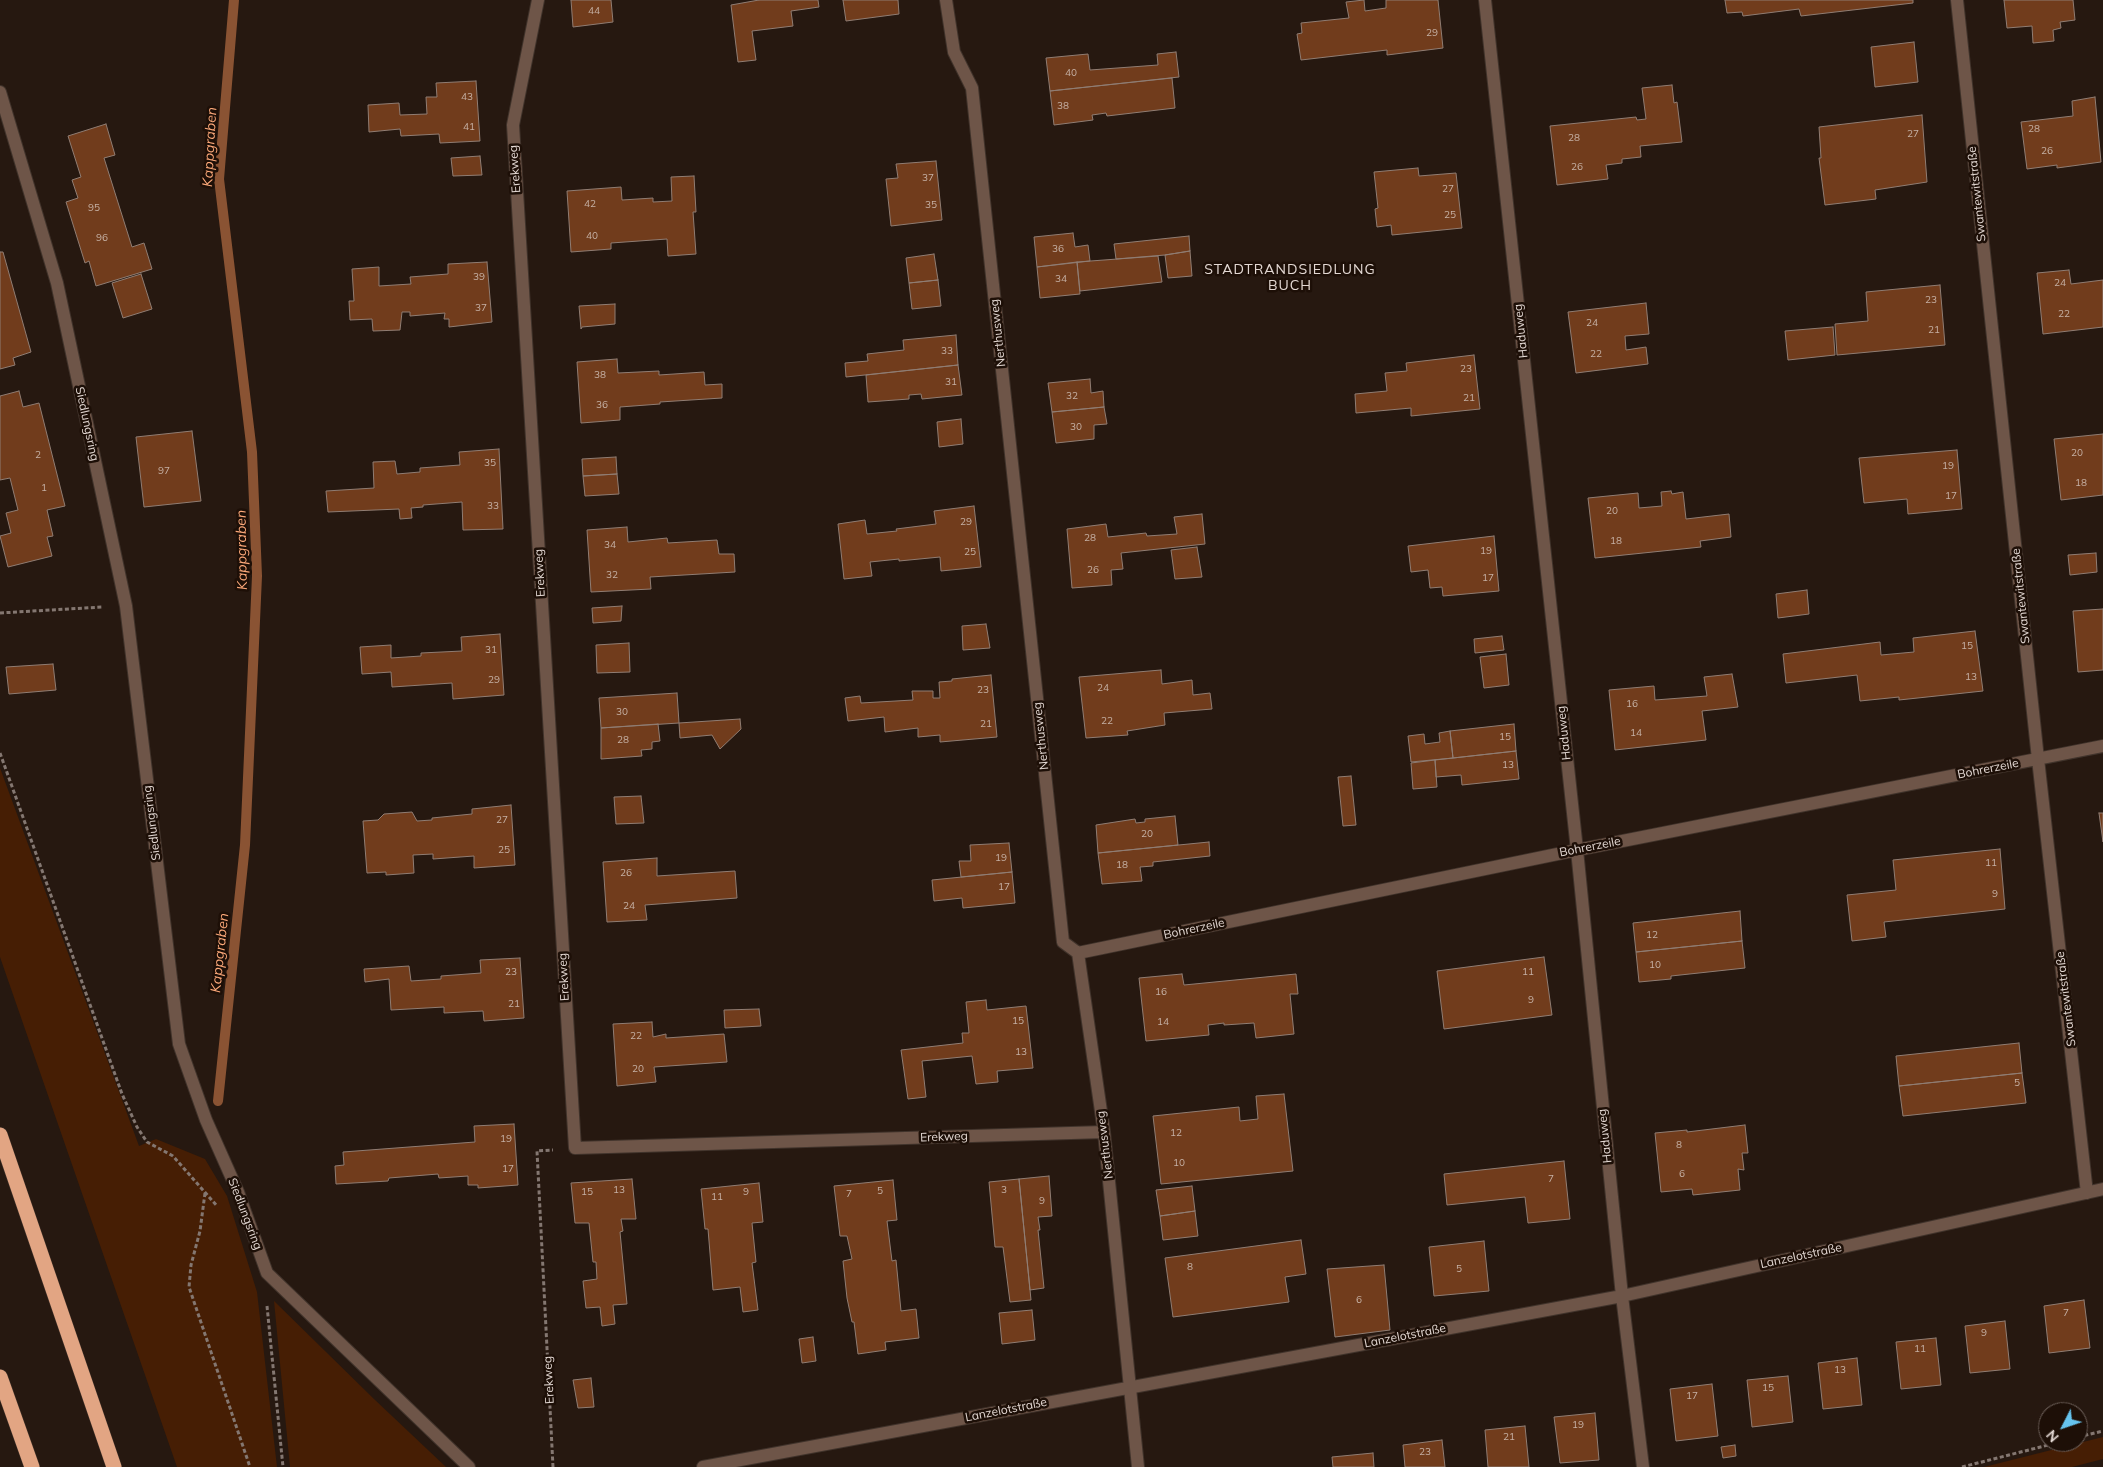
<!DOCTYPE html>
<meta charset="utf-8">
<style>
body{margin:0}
#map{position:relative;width:2103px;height:1467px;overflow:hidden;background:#261810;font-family:Mulish,sans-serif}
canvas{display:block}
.north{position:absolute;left:2038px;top:1402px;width:50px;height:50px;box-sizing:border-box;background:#1d0f07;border:1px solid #6c5f59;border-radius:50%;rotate:229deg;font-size:14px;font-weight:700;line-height:20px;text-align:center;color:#e3d8d3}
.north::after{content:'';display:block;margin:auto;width:18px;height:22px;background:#66c4ef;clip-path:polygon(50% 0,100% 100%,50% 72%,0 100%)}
</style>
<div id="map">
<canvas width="2103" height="1467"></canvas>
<div class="north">N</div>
</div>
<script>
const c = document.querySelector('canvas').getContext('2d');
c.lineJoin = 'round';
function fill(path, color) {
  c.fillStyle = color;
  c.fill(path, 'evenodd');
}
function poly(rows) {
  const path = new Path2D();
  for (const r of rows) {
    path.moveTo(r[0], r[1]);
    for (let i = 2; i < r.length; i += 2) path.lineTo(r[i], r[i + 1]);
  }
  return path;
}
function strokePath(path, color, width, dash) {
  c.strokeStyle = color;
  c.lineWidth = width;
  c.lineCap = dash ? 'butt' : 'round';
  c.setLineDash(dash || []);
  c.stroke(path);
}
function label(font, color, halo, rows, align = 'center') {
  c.font = font + ' Mulish,sans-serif';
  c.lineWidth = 5;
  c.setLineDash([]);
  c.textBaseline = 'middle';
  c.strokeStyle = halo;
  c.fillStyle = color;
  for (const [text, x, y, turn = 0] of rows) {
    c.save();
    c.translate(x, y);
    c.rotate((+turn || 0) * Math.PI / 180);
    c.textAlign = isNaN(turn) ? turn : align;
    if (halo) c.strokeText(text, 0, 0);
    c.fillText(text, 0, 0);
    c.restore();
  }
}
const green = poly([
 [0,768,139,1146,156,1139,205,1159,227,1196,257,1292,277,1467,177,1467,0,957],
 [274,1301,374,1399,446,1467,290,1467],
 [2103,1437,2103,1459,2072,1467,1984,1467]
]);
const stream = poly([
 [218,1101,245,845,257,576,252,452,219,179,234,0]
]);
const building = poly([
 [571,0,611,0,613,22,573,27,571,0],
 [759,0,818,0,819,7,791,11,793,26,752,31,756,60,738,62,731,5,759,0],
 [843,0,898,0,899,14,846,21,843,0],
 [1364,0,1365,11,1386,8,1386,0,1438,0,1443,48,1387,55,1387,50,1301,60,1297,34,1302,33,1301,23,1349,18,1346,2,1364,0],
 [1725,0,1913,0,1913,3,1801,16,1799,9,1743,16,1742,12,1727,13,1725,0],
 [2004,0,2073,0,2075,20,2060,22,2061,28,2053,30,2054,41,2033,43,2032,26,2007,28,2004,0],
 [1914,42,1918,82,1875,87,1871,47,1914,42],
 [1176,52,1179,77,1050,91,1046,58,1088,54,1090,70,1158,65,1157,54,1176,52],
 [1172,78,1175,108,1107,116,1106,113,1092,115,1093,120,1054,125,1050,91,1172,78],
 [476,81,480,141,440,143,439,134,401,136,400,129,369,132,368,105,399,103,400,115,427,114,426,97,437,97,436,83,476,81],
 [1672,85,1674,103,1677,102,1682,142,1640,146,1641,157,1622,159,1622,163,1606,165,1608,179,1557,185,1550,126,1636,117,1637,120,1646,119,1642,88,1672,85],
 [2095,97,2101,162,2057,168,2057,165,2027,169,2021,122,2073,116,2072,101,2095,97],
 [1922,115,1927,182,1875,190,1876,199,1825,205,1819,158,1821,158,1819,127,1922,115],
 [106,124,115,155,104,158,132,247,144,243,152,269,96,286,89,261,85,263,66,202,78,198,72,180,81,177,68,136,106,124],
 [480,156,482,175,453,176,451,158,480,156],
 [936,161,942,220,891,226,886,179,898,178,896,164,936,161],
 [1418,168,1419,176,1456,173,1462,228,1392,235,1391,225,1377,227,1375,209,1378,208,1374,172,1418,168],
 [694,176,696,212,693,212,696,254,668,256,667,239,611,243,611,249,571,252,567,191,621,187,622,200,653,198,653,202,672,201,671,177,694,176],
 [1073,233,1075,247,1088,245,1090,261,1037,267,1034,237,1073,233],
 [1189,236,1190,251,1165,255,1116,259,1114,244,1189,236],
 [1190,251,1192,276,1168,278,1165,255,1190,251],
 [0,252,3,252,31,352,13,358,15,365,0,369,0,252],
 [934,254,938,280,909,283,906,258,934,254],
 [1158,256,1162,282,1080,291,1077,262,1158,256],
 [487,262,492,322,449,327,449,319,444,319,445,313,410,316,410,312,402,312,400,330,373,331,372,319,350,320,349,301,354,301,352,269,379,267,379,286,411,284,410,277,448,274,448,264,487,262],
 [1077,262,1080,294,1040,298,1037,267,1077,262],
 [2069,270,2071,284,2103,280,2103,327,2043,334,2037,273,2069,270],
 [141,274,152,309,123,318,112,283,141,274],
 [938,280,941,306,912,309,909,283,938,280],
 [1940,285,1945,345,1837,355,1835,324,1868,321,1866,292,1940,285],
 [1646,303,1649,334,1625,336,1626,350,1646,347,1648,364,1576,373,1568,312,1646,303],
 [615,304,615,324,582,327,581,329,579,306,615,304],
 [1833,327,1835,355,1788,360,1785,331,1833,327],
 [956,335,958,365,846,377,845,363,868,361,867,354,904,350,903,340,956,335],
 [1474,355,1480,409,1411,416,1411,408,1356,413,1355,394,1387,391,1385,373,1407,371,1406,363,1474,355],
 [617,359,618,373,659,371,659,375,704,372,705,385,722,384,722,398,660,402,660,404,620,407,620,420,581,423,577,362,617,359],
 [958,365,962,395,922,399,921,394,909,395,909,399,868,402,866,375,958,365],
 [1090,379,1091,393,1103,391,1104,407,1052,412,1048,383,1090,379],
 [19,391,23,407,39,403,65,506,47,510,53,536,47,537,52,556,8,567,0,536,11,533,6,513,18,510,10,478,0,480,0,396,19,391],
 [1104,407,1107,424,1094,425,1094,439,1056,443,1052,412,1104,407],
 [961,419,963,444,939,447,937,422,961,419],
 [192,431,201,501,144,507,136,437,192,431],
 [2103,434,2103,495,2061,500,2054,439,2103,434],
 [499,449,503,529,463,530,462,502,423,505,423,507,411,508,412,518,400,519,399,509,328,512,326,491,374,488,373,462,395,461,397,474,420,472,420,468,460,465,459,452,499,449],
 [1957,450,1962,509,1908,514,1907,499,1864,503,1859,458,1957,450],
 [616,457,617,474,583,476,582,459,616,457],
 [617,474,619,494,585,496,583,476,617,474],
 [1671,491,1672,494,1683,492,1686,519,1729,514,1731,537,1700,541,1701,547,1595,558,1588,498,1638,493,1639,508,1662,506,1661,492,1671,491],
 [974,506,981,567,941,571,940,557,899,561,899,559,870,562,872,576,844,579,838,524,865,520,867,534,897,531,896,529,936,524,934,511,974,506],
 [1202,514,1205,544,1121,553,1123,569,1111,570,1112,585,1072,588,1067,529,1106,524,1108,537,1146,533,1147,536,1177,534,1174,517,1202,514],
 [627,527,628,542,667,538,668,543,717,540,719,554,734,554,735,572,650,577,651,589,591,592,587,530,627,527],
 [1494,536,1499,591,1443,596,1442,587,1430,588,1428,570,1411,572,1408,546,1494,536],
 [1197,547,1202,577,1175,579,1171,550,1197,547],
 [2096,553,2097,572,2070,575,2068,555,2096,553],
 [1807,590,1809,614,1778,618,1776,594,1807,590],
 [622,606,621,621,593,623,592,608,622,606],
 [2103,609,2103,670,2078,672,2073,611,2103,609],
 [986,624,990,648,963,650,962,626,986,624],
 [1975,631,1983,691,1899,700,1899,697,1860,701,1857,675,1786,683,1783,654,1880,642,1881,655,1914,652,1913,638,1975,631],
 [500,634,504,695,453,699,452,683,392,687,391,672,362,674,360,647,391,645,391,658,421,656,421,653,462,651,461,637,500,634],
 [1502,636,1504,650,1475,653,1474,639,1502,636],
 [629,643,630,672,597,673,596,645,629,643],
 [1506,654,1509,685,1484,688,1480,657,1506,654],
 [53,664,56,690,9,694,6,667,53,664],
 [1161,670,1162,684,1192,680,1193,695,1210,693,1212,709,1164,713,1165,725,1127,731,1128,735,1086,738,1079,677,1161,670],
 [1732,674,1738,707,1702,711,1706,740,1615,750,1609,690,1654,686,1655,700,1707,696,1704,677,1732,674],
 [991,675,997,737,940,742,940,735,918,737,918,728,885,732,884,717,848,721,845,698,860,696,861,703,913,700,912,691,933,691,933,698,940,698,939,682,952,681,952,679,991,675],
 [677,693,679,723,601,728,599,698,677,693],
 [740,719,741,729,720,749,712,735,680,738,679,723,740,719],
 [658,724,660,741,652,742,652,749,641,750,642,756,601,759,601,728,658,724],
 [1514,724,1516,751,1453,758,1450,731,1514,724],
 [1450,731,1453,758,1411,762,1408,736,1424,734,1425,744,1440,742,1439,733,1450,731],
 [1516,751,1519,779,1462,785,1461,775,1436,777,1435,760,1516,751],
 [1435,760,1437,787,1413,789,1411,763,1435,760],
 [1351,776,1356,825,1343,826,1338,777,1351,776],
 [641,796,644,823,616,824,614,797,641,796],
 [511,805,515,865,474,868,474,856,433,859,433,854,413,855,414,873,386,875,386,872,367,873,363,821,378,820,384,814,412,812,417,821,432,820,432,818,472,814,472,809,511,805],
 [2099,813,2103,813,2103,842,2099,813],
 [1175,816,1178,845,1098,853,1096,825,1135,819,1136,823,1145,822,1145,819,1175,816],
 [1209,842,1210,856,1153,862,1153,866,1140,867,1142,881,1102,884,1098,853,1209,842],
 [1009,843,1012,872,961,877,959,861,971,861,970,845,1009,843],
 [2000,849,2005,909,1884,922,1886,937,1852,941,1847,895,1896,890,1893,860,2000,849],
 [657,858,657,876,735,871,737,898,645,905,647,920,607,922,603,862,657,858],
 [1012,872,1015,903,963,908,962,898,934,901,932,880,1012,872],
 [1740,911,1742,941,1636,952,1633,923,1740,911],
 [1742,941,1745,968,1671,976,1671,979,1639,982,1636,952,1742,941],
 [1544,957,1552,1015,1444,1029,1437,971,1544,957],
 [520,958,524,1018,484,1021,483,1011,444,1013,444,1007,391,1010,389,979,365,982,364,969,409,966,411,981,441,979,441,976,481,973,480,960,520,958],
 [1182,974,1184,985,1296,974,1298,994,1290,994,1294,1034,1256,1038,1254,1023,1224,1025,1224,1023,1208,1025,1209,1035,1146,1041,1139,978,1182,974],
 [986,1000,987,1010,1026,1006,1033,1068,997,1071,998,1082,976,1084,972,1056,922,1061,926,1097,908,1099,901,1050,963,1043,962,1033,969,1033,966,1002,986,1000],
 [759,1009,761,1026,725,1028,724,1010,759,1009],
 [652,1022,653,1037,666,1034,666,1038,724,1034,727,1062,654,1067,656,1082,617,1086,613,1024,652,1022],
 [2019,1043,2022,1073,1899,1086,1896,1056,2019,1043],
 [2022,1073,2026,1103,1903,1116,1899,1086,2022,1073],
 [1284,1094,1293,1171,1161,1184,1153,1116,1239,1107,1240,1121,1258,1119,1256,1096,1284,1094],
 [514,1124,518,1185,478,1188,478,1185,468,1185,468,1176,439,1178,438,1174,389,1178,388,1181,336,1184,335,1166,344,1165,343,1152,475,1142,474,1126,514,1124],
 [1745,1125,1748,1153,1742,1153,1744,1170,1738,1169,1740,1190,1693,1195,1692,1189,1661,1192,1655,1133,1687,1130,1687,1132,1745,1125],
 [1564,1161,1570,1219,1528,1223,1525,1197,1447,1205,1444,1174,1564,1161],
 [1049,1176,1052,1216,1038,1217,1040,1230,1038,1230,1044,1288,1030,1290,1019,1179,1049,1176],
 [632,1179,636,1219,621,1219,623,1231,620,1232,627,1304,613,1305,615,1324,602,1326,600,1307,586,1308,583,1281,597,1279,596,1262,593,1262,589,1223,575,1223,571,1183,632,1179],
 [1019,1179,1031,1300,1010,1302,1003,1247,995,1247,989,1182,1019,1179],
 [893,1180,897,1220,887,1221,892,1261,896,1260,901,1311,916,1309,919,1338,885,1342,886,1350,858,1354,854,1322,852,1322,847,1298,843,1261,852,1259,847,1236,840,1236,834,1186,893,1180],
 [759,1183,763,1222,752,1223,756,1262,752,1263,758,1310,743,1312,740,1287,713,1290,708,1229,705,1229,701,1189,759,1183],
 [1192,1186,1195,1211,1160,1216,1156,1190,1192,1186],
 [1195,1211,1198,1236,1163,1240,1160,1216,1195,1211],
 [1301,1240,1306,1274,1285,1277,1289,1302,1173,1317,1165,1258,1301,1240],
 [1484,1241,1489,1291,1434,1296,1429,1247,1484,1241],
 [1384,1265,1390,1330,1335,1337,1327,1269,1384,1265],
 [2084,1300,2090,1348,2049,1353,2044,1306,2084,1300],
 [1032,1310,1035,1340,1002,1344,999,1313,1032,1310],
 [2005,1321,2010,1369,1970,1373,1965,1326,2005,1321],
 [813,1337,816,1361,802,1363,799,1339,813,1337],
 [1936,1338,1941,1385,1901,1389,1896,1342,1936,1338],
 [1857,1358,1862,1405,1823,1409,1818,1363,1857,1358],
 [1788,1376,1793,1422,1752,1427,1747,1380,1788,1376],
 [591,1378,594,1407,578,1408,573,1380,591,1378],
 [1712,1384,1718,1436,1676,1441,1670,1389,1712,1384],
 [1595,1413,1599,1460,1560,1463,1554,1417,1595,1413],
 [1525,1426,1529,1467,1488,1467,1485,1430,1525,1426],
 [1442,1440,1445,1467,1405,1467,1403,1445,1442,1440],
 [1735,1445,1736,1456,1723,1458,1721,1447,1735,1445],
 [1373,1453,1374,1467,1333,1467,1332,1457,1373,1453]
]);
const path = poly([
 [0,613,102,607],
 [0,753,122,1094,137,1127,147,1142,173,1156,217,1206],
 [205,1193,200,1231,191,1265,189,1287,250,1467],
 [267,1306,283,1467],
 [2078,1437,2103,1431],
 [553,1467,537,1151,553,1150],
 [1962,1467,2060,1442]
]);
const minor = poly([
 [538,0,513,125,575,1148,1104,1132],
 [946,0,954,52,972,88,1063,942,1078,953,1104,1132,1138,1467],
 [1485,0,1577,850,1622,1296,1643,1467],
 [1957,0,2038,759,2087,1193],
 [0,92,57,283,126,606,179,1044,206,1120,238,1192,267,1273,469,1467],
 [1078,953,1577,850,2103,746],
 [703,1467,1622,1296,2103,1189]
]);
const highway = poly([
 [0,1135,114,1467],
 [0,1377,32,1467]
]);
const numberNames = [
 ["44",594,11],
 ["29",1432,33],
 ["40",1071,73],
 ["43",467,97],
 ["38",1063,106],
 ["41",469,127],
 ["28",2034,129],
 ["27",1913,134],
 ["28",1574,138],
 ["26",2047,151],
 ["26",1577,167],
 ["37",928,178],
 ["27",1448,189],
 ["42",590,204],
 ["35",931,205],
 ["95",94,208],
 ["25",1450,215],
 ["40",592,236],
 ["96",102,238],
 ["36",1058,249],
 ["39",479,277],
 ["34",1061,279],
 ["24",2060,283],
 ["23",1931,300],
 ["37",481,308],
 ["22",2064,314],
 ["24",1592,323],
 ["21",1934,330],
 ["33",947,351],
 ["22",1596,354],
 ["23",1466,369],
 ["38",600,375],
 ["31",951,382],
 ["32",1072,396],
 ["21",1469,398],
 ["36",602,405],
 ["30",1076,427],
 ["20",2077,453],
 ["2",38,455],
 ["35",490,463],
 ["19",1948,466],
 ["97",164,471],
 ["18",2081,483],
 ["1",44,488],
 ["17",1951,496],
 ["33",493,506],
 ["20",1612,511],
 ["29",966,522],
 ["28",1090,538],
 ["18",1616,541],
 ["34",610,545],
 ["19",1486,551],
 ["25",970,552],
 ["26",1093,570],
 ["32",612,575],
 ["17",1488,578],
 ["15",1967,646],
 ["31",491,650],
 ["13",1971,677],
 ["29",494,680],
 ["24",1103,688],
 ["23",983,690],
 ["16",1632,704],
 ["30",622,712],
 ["22",1107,721],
 ["21",986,724],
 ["14",1636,733],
 ["15",1505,737],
 ["28",623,740],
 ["13",1508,765],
 ["27",502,820],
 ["20",1147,834],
 ["25",504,850],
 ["19",1001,858],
 ["11",1991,863],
 ["18",1122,865],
 ["26",626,873],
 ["17",1004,887],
 ["9",1995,894],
 ["24",629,906],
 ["12",1652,935],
 ["10",1655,965],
 ["23",511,972],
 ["11",1528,972],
 ["16",1161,992],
 ["9",1531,1000],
 ["21",514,1004],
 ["15",1018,1021],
 ["14",1163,1022],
 ["22",636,1036],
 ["13",1021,1052],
 ["20",638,1069],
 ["5",2017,1083],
 ["12",1176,1133],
 ["19",506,1139],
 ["8",1679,1145],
 ["10",1179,1163],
 ["17",508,1169],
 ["6",1682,1174],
 ["7",1551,1179],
 ["13",619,1190],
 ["3",1004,1190],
 ["5",880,1191],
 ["15",587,1192],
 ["9",746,1192],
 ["7",849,1194],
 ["11",717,1197],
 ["9",1042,1201],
 ["8",1190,1267],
 ["5",1459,1269],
 ["6",1359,1300],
 ["7",2066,1313],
 ["9",1984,1333],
 ["11",1920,1349],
 ["13",1840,1370],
 ["15",1768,1388],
 ["17",1692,1396],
 ["19",1578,1425],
 ["21",1509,1437],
 ["23",1425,1452]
];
const streetNames = [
 ["Erekweg",515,169,-94],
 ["Swantewitstraße",1977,194,-96],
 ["Haduweg",1521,331,-96],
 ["Nerthusweg",998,333,-96],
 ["Siedlungsring",87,424,78],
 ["Erekweg",540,573,-93],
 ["Swantewitstraße",2021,596,-96],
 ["Haduweg",1564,733,-96],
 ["Nerthusweg",1041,736,-96],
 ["Bohrerzeile",1988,769,-11],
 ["Siedlungsring",152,823,-97],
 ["Bohrerzeile",1590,847,-11],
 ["Bohrerzeile",1194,929,-12],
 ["Erekweg",564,977,-93],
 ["Swantewitstraße",2066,999,-97],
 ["Haduweg",1605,1136,-96],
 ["Erekweg",944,1137,-2],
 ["Nerthusweg",1105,1145,-97],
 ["Siedlungsring",245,1214,69],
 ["Lanzelotstraße",1801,1256,-12],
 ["Lanzelotstraße",1405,1336,-11],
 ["Erekweg",549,1380,-93],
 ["Lanzelotstraße",1006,1410,-11]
];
const waterNames = [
 ["Kappgraben",210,147,-87],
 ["Kappgraben",242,550,-91],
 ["Kappgraben",220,953,-84]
];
const neighbourhoodNames = [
 ["STADTRANDSIEDLUNG",1290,270],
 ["BUCH",1290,286]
];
fill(green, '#461e04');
strokePath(stream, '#8a5333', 10);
fill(building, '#713c1c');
strokePath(building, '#907d73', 1);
strokePath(minor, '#40332b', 14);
strokePath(highway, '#40332b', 16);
strokePath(path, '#847771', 3, [4, 2.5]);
strokePath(minor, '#6e5548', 12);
strokePath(highway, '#e2a583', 15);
label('10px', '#c6b1a5', null, numberNames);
label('12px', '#e3d8d3', '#1d0f07', streetNames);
label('italic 14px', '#fba879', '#1d0f07', waterNames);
c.letterSpacing = '1px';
label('14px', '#e3d8d3', '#1d0f07', neighbourhoodNames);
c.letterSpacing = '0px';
</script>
